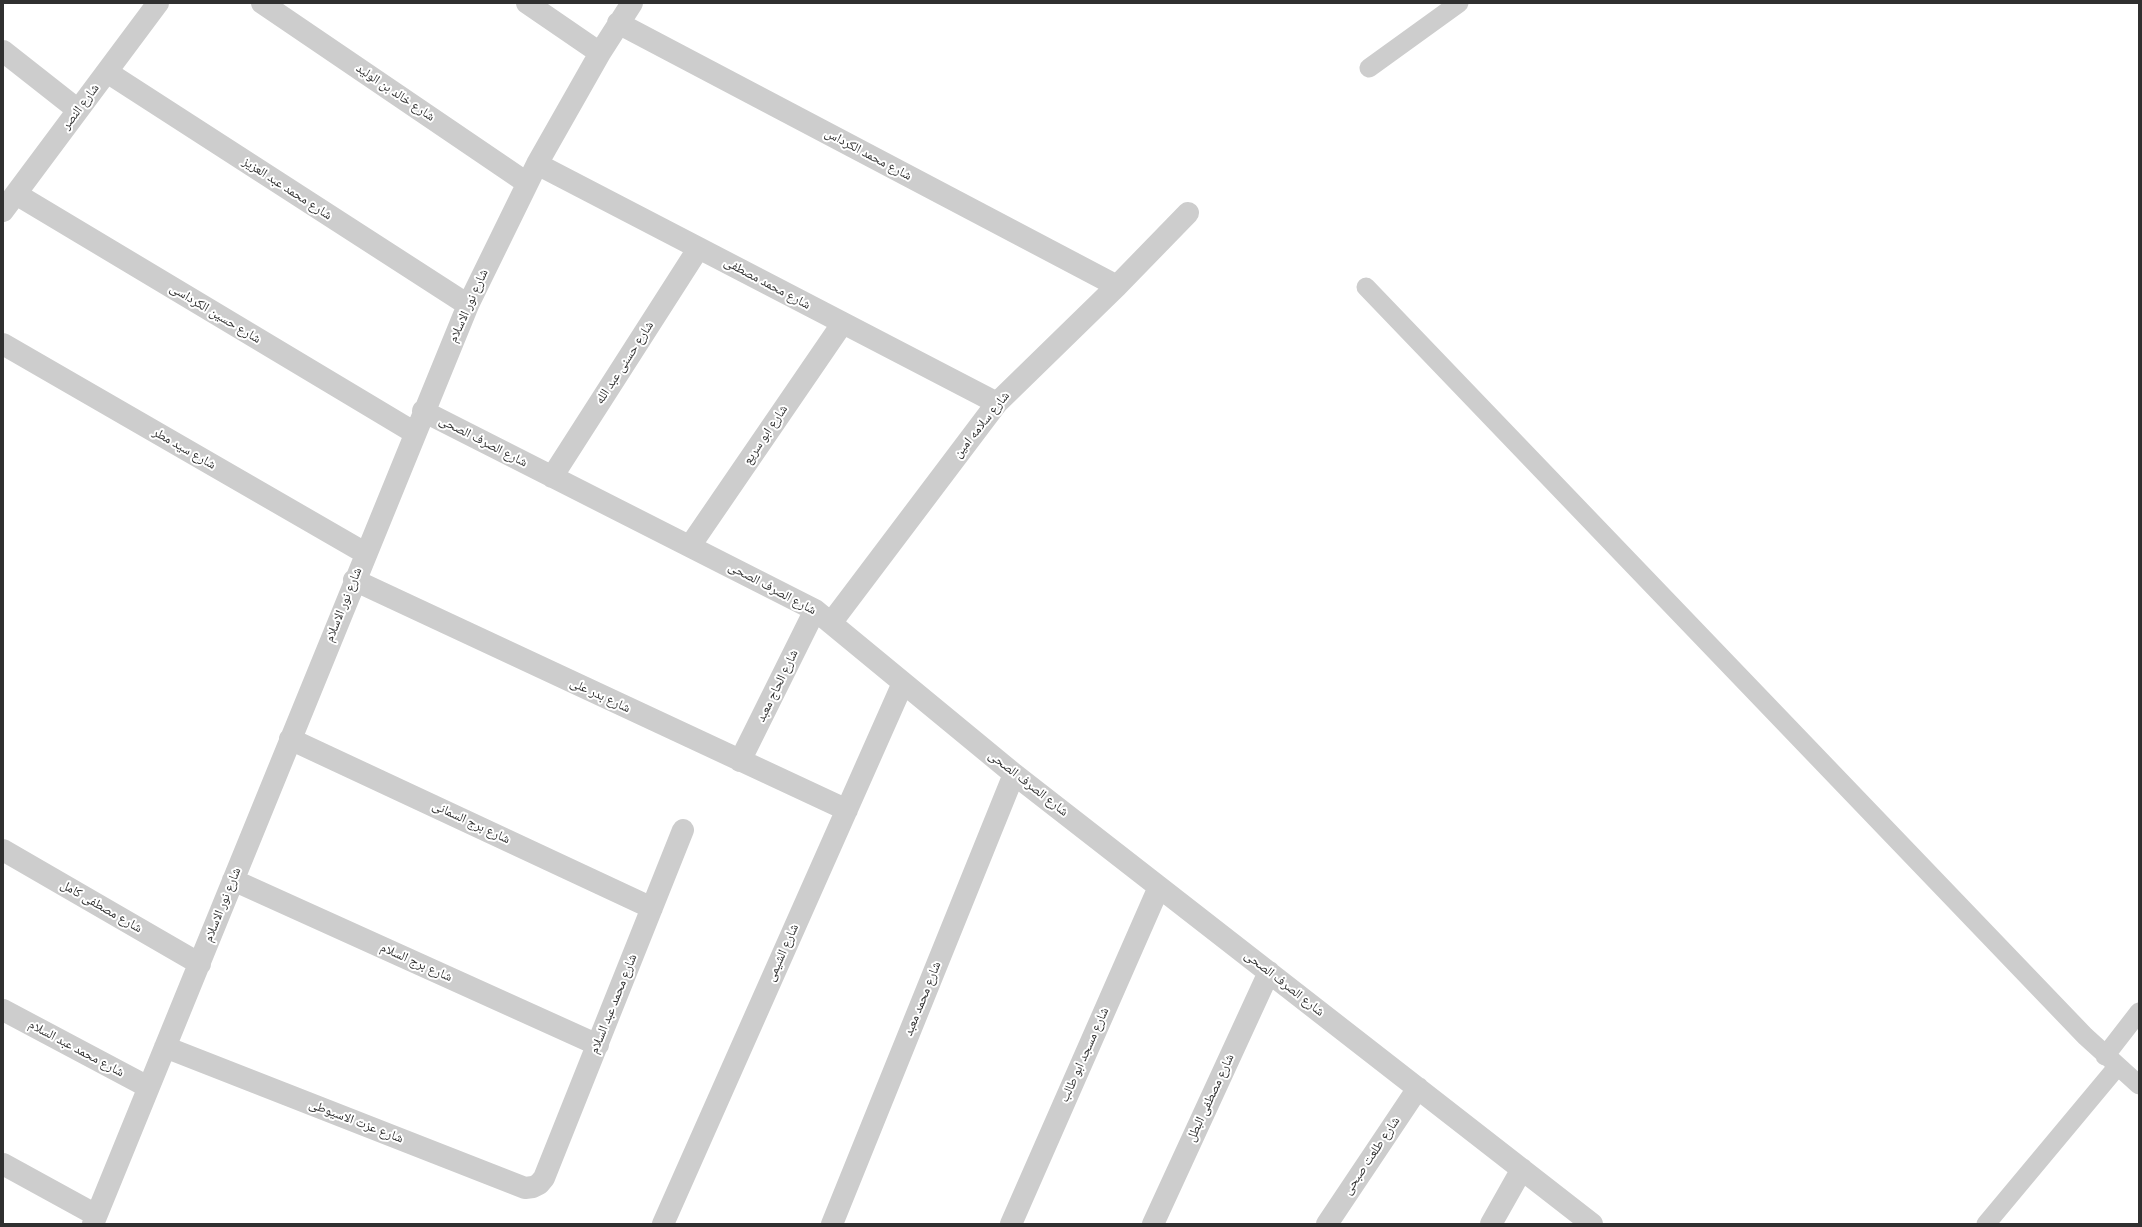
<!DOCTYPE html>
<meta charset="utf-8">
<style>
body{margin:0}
#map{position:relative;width:2142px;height:1227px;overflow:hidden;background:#fff;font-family:"Nunito Sans",sans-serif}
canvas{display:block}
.frame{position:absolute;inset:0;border:4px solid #303030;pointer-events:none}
</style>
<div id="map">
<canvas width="2142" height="1227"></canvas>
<div class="frame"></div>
</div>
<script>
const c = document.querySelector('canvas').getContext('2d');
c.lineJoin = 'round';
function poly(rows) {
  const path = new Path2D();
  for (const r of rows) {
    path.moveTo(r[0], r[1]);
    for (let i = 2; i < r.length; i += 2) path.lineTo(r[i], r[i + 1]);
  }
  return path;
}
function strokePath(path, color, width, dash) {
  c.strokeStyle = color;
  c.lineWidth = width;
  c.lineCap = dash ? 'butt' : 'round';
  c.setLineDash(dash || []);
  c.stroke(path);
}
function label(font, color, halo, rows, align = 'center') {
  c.font = font + ' "Nunito Sans","Noto Naskh Arabic",sans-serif';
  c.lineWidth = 4;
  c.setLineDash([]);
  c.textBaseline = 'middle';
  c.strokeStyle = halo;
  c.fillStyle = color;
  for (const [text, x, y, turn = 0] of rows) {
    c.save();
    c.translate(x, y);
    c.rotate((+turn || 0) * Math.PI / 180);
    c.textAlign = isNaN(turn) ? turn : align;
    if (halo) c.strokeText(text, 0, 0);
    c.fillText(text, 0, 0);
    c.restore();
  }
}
const service = poly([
 [1369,68,1459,3],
 [1366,287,2085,1036,2139,1085],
 [2105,1056,2139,1012],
 [1986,1224,2117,1067]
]);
const minor = poly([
 [262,3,527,183],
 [527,3,600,53],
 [618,23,1117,286],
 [3,51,78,110],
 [107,72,468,305],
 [537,164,997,403],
 [16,194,415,433],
 [3,211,158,3],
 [3,344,365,553],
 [423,411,815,610,1014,774,1592,1224],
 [552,477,698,249],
 [690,546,842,324],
 [354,580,847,810],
 [831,623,997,403,1117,286,1188,213],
 [290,739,652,908],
 [740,761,815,610],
 [3,850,200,964],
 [233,880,598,1045],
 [3,1010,148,1087],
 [165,1047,525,1188,533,1187,539,1184,544,1178,683,830],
 [3,1164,96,1215],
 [93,1224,468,305,537,164,600,53,632,3],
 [663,1224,903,683],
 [832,1224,1014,774],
 [1011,1224,1159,887],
 [1153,1224,1269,972],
 [1327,1224,1418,1088],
 [1491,1224,1522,1169]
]);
const streetNames = [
 ["شارع خالد بن الوليد",395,93,34],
 ["شارع النصر",81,107,-53],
 ["شارع محمد الكرداس",868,155,28],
 ["شارع محمد عبد العزيز",287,189,33],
 ["شارع محمد مصطفى",767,284,28],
 ["شارع نور الاسلام",469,306,-66],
 ["شارع حسين الكرداسى",215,314,31],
 ["شارع حسنى عبد الله",625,363,-57],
 ["شارع سلامه امين",982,425,-51],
 ["شارع ابو سريع",766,435,-56],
 ["شارع الصرف الصحى",483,442,27],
 ["شارع سيد مطر",184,449,30],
 ["شارع الصرف الصحى",772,589,28],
 ["شارع نور الاسلام",344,605,-68],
 ["شارع الحاج معبد",778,686,-64],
 ["شارع بدر على",600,696,25],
 ["شارع الصرف الصحى",1028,784,38],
 ["شارع برج السمانى",471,823,25],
 ["شارع نور الاسلام",223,905,-68],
 ["شارع مصطفى كامل",101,907,30],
 ["شارع الشيمى",783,953,-66],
 ["شارع برج السلام",416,963,24],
 ["شارع الصرف الصحى",1284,984,38],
 ["شارع محمد معبد",923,999,-68],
 ["شارع محمد عبد السلام",614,1004,-68],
 ["شارع محمد عبد السلام",76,1049,28],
 ["شارع مسجد ابو طالب",1085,1055,-66],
 ["شارع مصطفى البطل",1211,1098,-65],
 ["شارع عزت الاسيوطى",356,1122,21],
 ["شارع طلعت صبحى",1372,1156,-56]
];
strokePath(service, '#cdcdcd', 19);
strokePath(minor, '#cdcdcd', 22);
label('13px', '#303030', '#fff', streetNames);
</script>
